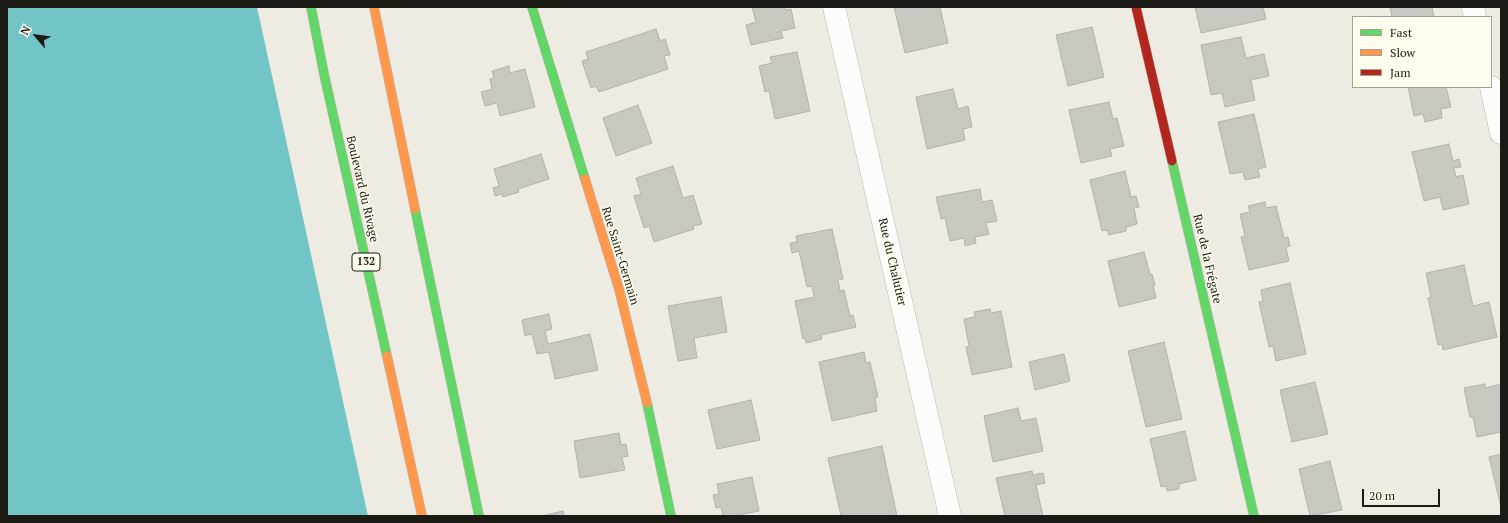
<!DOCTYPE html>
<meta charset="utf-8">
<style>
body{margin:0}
#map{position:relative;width:1508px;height:523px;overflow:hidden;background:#edebe2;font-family:"PT Serif",serif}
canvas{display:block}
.frame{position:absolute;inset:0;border:8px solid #1c1a14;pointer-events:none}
.legend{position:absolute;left:1352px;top:16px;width:140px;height:72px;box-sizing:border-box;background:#fefced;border:1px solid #a4a296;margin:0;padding:5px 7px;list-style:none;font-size:12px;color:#1c1a14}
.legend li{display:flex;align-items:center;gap:8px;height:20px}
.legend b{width:20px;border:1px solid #a4a296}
.north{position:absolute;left:16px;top:16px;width:40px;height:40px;-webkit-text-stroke:3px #fefced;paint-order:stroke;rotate:298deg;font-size:11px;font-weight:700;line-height:16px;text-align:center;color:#1c1a14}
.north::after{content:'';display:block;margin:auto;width:14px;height:18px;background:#1c1a14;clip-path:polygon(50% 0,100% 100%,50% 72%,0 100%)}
.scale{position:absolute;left:1362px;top:489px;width:78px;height:18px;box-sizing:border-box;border:2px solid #1c1a14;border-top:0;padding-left:5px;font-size:12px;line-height:14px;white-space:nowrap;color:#1c1a14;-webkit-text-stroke:3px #fefced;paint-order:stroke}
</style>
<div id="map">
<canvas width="1508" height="523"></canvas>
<div class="frame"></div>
<ul class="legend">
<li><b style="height:5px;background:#63d668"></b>Fast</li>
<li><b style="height:5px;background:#ff974d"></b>Slow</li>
<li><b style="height:5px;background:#b3261e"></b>Jam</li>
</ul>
<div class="north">N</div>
<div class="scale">20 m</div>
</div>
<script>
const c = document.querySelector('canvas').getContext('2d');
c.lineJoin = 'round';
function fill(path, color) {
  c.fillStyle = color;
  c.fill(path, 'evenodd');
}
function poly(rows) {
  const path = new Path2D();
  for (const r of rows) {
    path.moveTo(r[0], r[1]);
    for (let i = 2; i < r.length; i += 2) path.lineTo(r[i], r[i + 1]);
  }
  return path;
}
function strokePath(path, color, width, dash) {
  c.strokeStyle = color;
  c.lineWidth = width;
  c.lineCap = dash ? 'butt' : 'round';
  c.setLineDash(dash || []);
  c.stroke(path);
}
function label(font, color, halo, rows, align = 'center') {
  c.font = font + ' "PT Serif",serif';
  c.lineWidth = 3;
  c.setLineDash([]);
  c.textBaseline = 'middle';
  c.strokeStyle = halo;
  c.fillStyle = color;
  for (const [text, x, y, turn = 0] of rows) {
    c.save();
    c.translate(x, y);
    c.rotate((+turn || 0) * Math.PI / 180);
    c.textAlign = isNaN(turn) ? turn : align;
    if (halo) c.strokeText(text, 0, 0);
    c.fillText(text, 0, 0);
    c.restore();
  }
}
const water = poly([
 [7,7,257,7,368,516,7,516]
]);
const building = poly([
 [752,7,785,7,786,10,791,9,795,28,781,31,783,38,751,45,746,25,756,22,752,7],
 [894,7,940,7,948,43,905,53,894,7],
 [1195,7,1263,7,1266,19,1201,33,1195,7],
 [1390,7,1432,7,1434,17,1392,17,1390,7],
 [1092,27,1104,77,1068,86,1056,35,1092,27],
 [656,29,660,41,665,39,670,55,664,56,668,69,599,92,596,86,591,88,582,61,588,59,586,52,656,29],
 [1241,37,1246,58,1264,54,1269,76,1251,80,1255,100,1225,107,1222,93,1211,95,1201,45,1241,37],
 [797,52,810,111,775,119,769,91,765,92,759,66,772,63,770,57,797,52],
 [509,66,510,73,525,69,535,107,500,116,497,103,485,106,481,92,492,89,490,79,494,78,492,71,509,66],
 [1408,87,1446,87,1451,107,1441,109,1442,118,1425,122,1423,114,1414,116,1408,87],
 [953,89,958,109,968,106,972,127,963,129,965,140,927,149,916,97,953,89],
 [1109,102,1113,119,1117,118,1124,146,1110,149,1112,156,1081,163,1069,110,1109,102],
 [638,105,652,143,616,156,603,118,638,105],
 [1254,114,1266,167,1258,169,1260,177,1245,180,1243,172,1230,174,1218,122,1254,114],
 [1449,144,1453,161,1459,159,1461,167,1454,168,1456,177,1463,175,1469,204,1443,210,1440,197,1424,201,1412,152,1449,144],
 [541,154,549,179,518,189,519,192,503,197,502,194,495,196,493,188,499,186,494,169,541,154],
 [673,166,683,198,693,195,702,224,693,226,694,229,654,242,649,226,644,228,634,196,641,194,636,178,673,166],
 [1125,171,1131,197,1136,196,1139,207,1134,208,1137,224,1126,227,1126,231,1109,235,1107,230,1102,231,1090,180,1125,171],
 [980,189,982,202,992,200,997,221,986,223,989,234,975,237,976,243,965,246,964,238,950,241,945,218,941,219,936,197,980,189],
 [1265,202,1266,208,1276,206,1284,238,1288,237,1290,246,1286,247,1289,261,1249,270,1241,237,1245,236,1240,214,1250,212,1248,206,1265,202],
 [832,229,843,279,838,280,840,291,844,290,850,316,853,315,856,327,821,335,822,339,806,343,805,338,803,339,795,301,814,297,812,286,807,287,799,251,792,253,790,243,797,242,796,236,832,229],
 [1144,252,1150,274,1152,274,1155,285,1153,285,1156,298,1119,307,1108,261,1144,252],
 [1464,265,1473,306,1489,302,1497,337,1443,350,1442,344,1438,345,1428,298,1431,297,1426,273,1464,265],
 [1290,283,1306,354,1276,361,1273,346,1269,347,1259,302,1263,301,1261,290,1290,283],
 [721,297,727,332,694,338,697,358,678,361,668,306,721,297],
 [990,309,991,313,1001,311,1012,367,972,375,966,347,969,346,964,319,975,317,974,312,990,309],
 [549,314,552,329,545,331,548,344,590,334,598,370,555,379,549,352,537,354,532,334,525,336,522,320,549,314],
 [1164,342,1182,419,1146,427,1128,351,1164,342],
 [864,352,866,363,870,362,878,397,875,398,877,411,832,421,819,362,864,352],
 [1064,354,1070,381,1035,390,1029,362,1064,354],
 [1315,382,1328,434,1292,442,1280,390,1315,382],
 [1485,384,1485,388,1501,384,1501,432,1477,437,1473,417,1470,417,1464,388,1485,384],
 [751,400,760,440,717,449,708,410,751,400],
 [1018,408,1021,421,1036,418,1043,451,993,462,984,416,1018,408],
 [1185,431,1196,480,1179,484,1179,489,1167,491,1166,486,1161,487,1150,439,1185,431],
 [619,433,621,445,626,444,628,456,622,457,625,470,580,478,574,441,619,433],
 [882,446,897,516,841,516,828,458,882,446],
 [1501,454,1501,507,1489,457,1501,454],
 [1330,461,1342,510,1310,516,1299,469,1330,461],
 [1032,471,1033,475,1043,473,1045,483,1036,485,1043,516,1005,516,996,478,1032,471],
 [752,477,759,511,733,516,723,516,721,507,716,508,713,495,719,494,717,484,752,477],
 [563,511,564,516,541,516,563,511]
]);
const street = poly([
 [834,7,950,516],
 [1473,7,1475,17],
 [1491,87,1501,133]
]);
const fast = poly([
 [311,7,324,74,387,356],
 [532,7,585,179],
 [1172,161,1254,516],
 [415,209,479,516],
 [647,403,671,516]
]);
const slow = poly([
 [374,7,415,209],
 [585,179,619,289,647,403],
 [387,356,422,516]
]);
const jam = poly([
 [1136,7,1172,161]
]);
const shields = [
 [366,262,28]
];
const shieldNames = [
 ["132",366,262]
];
const streetNames = [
 ["Boulevard du Rivage",362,189,77],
 ["Rue Saint-Germain",620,256,73],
 ["Rue de la Frégate",1207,259,77],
 ["Rue du Chalutier",892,262,77]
];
fill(water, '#72c5c7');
fill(building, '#c8c7c0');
strokePath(building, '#b4b2ab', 1);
strokePath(street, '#b8b6af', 23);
strokePath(fast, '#b8b6af', 10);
strokePath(slow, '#b8b6af', 10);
strokePath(jam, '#b8b6af', 10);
strokePath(street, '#fcfcfb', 22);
strokePath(fast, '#63d668', 9);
strokePath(slow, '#ff974d', 9);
strokePath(jam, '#b3261e', 9);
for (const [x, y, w] of shields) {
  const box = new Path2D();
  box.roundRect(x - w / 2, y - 9, w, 18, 3);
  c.fillStyle = '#fefced';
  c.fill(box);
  strokePath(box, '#1c1a14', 1);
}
label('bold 11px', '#1c1a14', null, shieldNames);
label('12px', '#1c1a14', '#fefced', streetNames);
</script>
